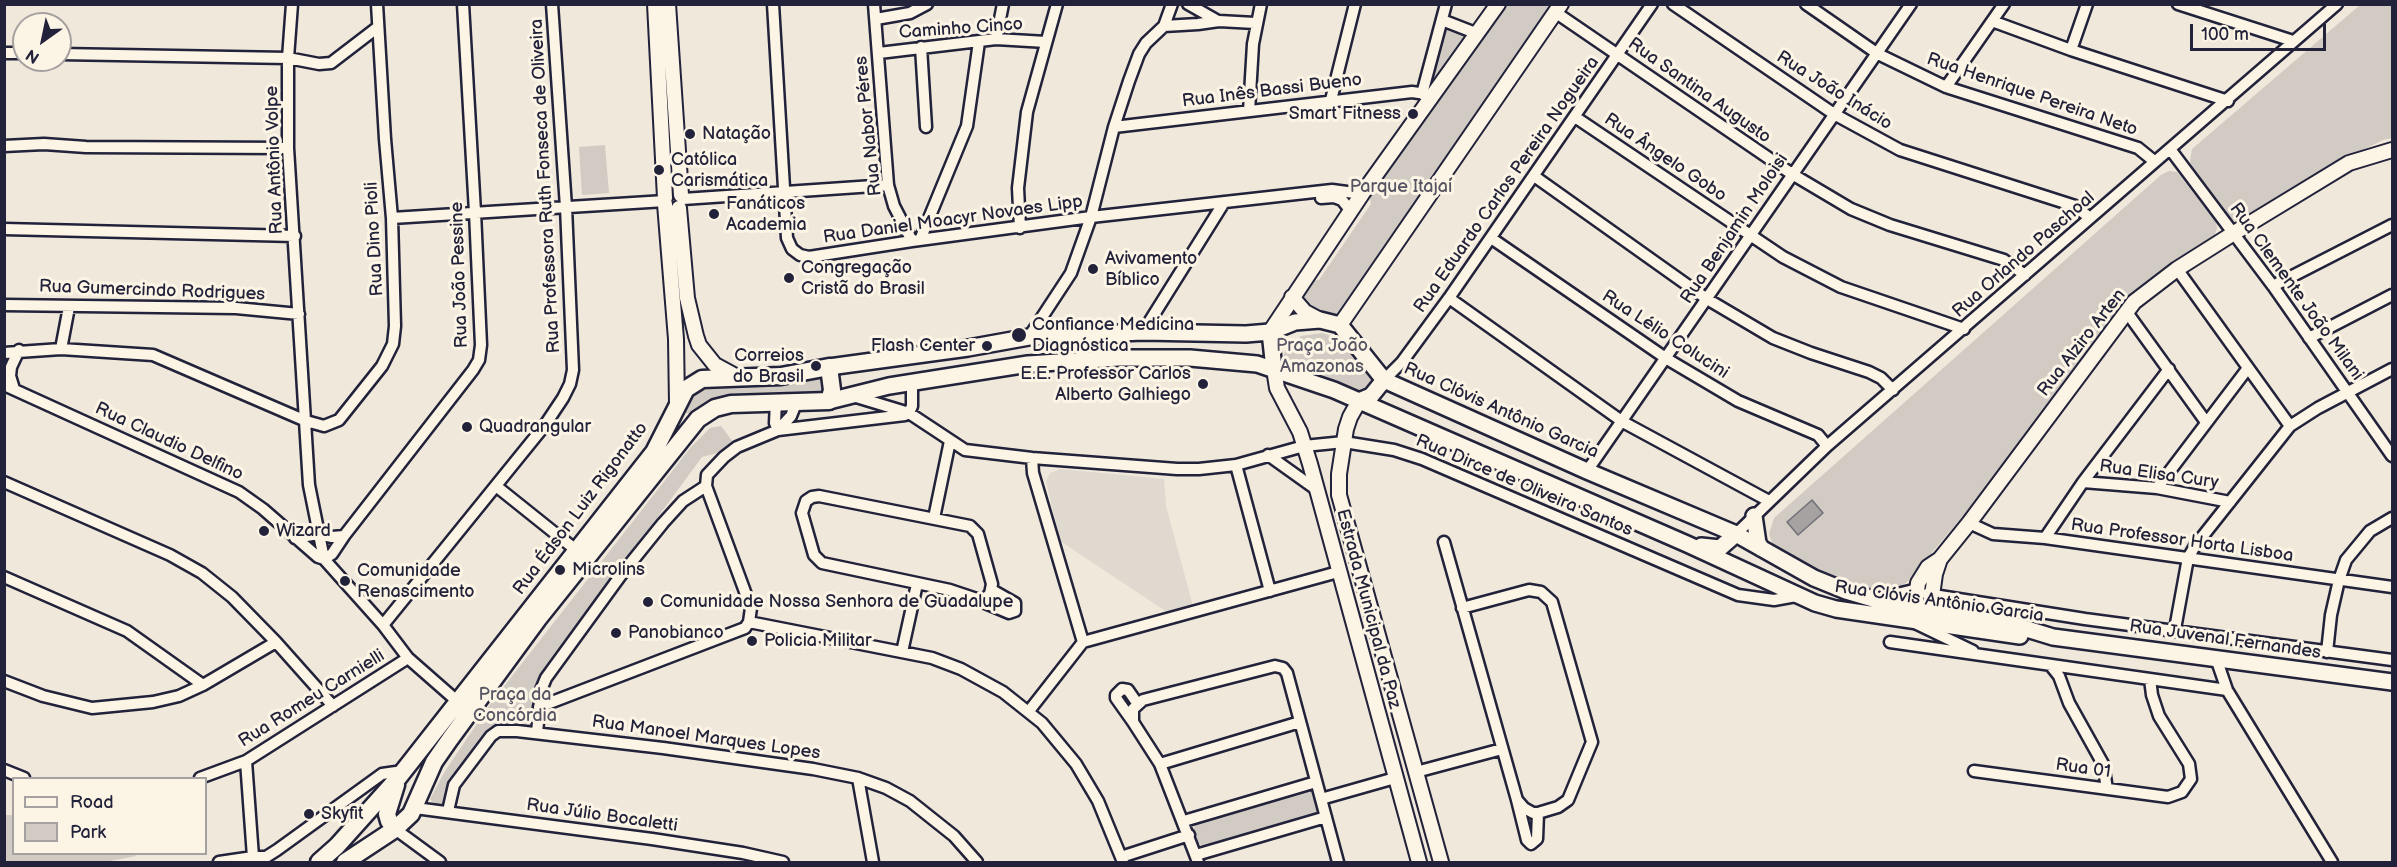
<!DOCTYPE html>
<meta charset="utf-8">
<style>
body{margin:0}
#map{position:relative;width:2397px;height:867px;overflow:hidden;background:#efe8db;font-family:"Balsamiq Sans",sans-serif}
canvas{display:block}
.frame{position:absolute;inset:0;border:6px solid #22223b;pointer-events:none}
.legend{position:absolute;left:12px;top:777px;width:195px;height:78px;box-sizing:border-box;background:#fcf5e5;border:2px solid #a5a1a1;margin:0;padding:8px 10px;list-style:none;font-size:18px;color:#22223b}
.legend li{display:flex;align-items:center;gap:12px;height:30px}
.legend b{width:30px;border:2px solid #a5a1a1}
.north{position:absolute;left:12px;top:12px;width:60px;height:60px;box-sizing:border-box;background:#fcf5e5;border:2px solid #a5a1a1;border-radius:50%;rotate:213deg;font-size:16px;font-weight:700;line-height:24px;text-align:center;color:#22223b}
.north::after{content:'';display:block;margin:auto;width:21px;height:27px;background:#22223b;clip-path:polygon(50% 0,100% 100%,50% 72%,0 100%)}
.scale{position:absolute;left:2190px;top:24px;width:136px;height:27px;box-sizing:border-box;border:3px solid #22223b;border-top:0;padding-left:8px;font-size:18px;line-height:21px;white-space:nowrap;color:#22223b;-webkit-text-stroke:4px #fcf5e5;paint-order:stroke}
</style>
<div id="map">
<canvas width="2397" height="867"></canvas>
<div class="frame"></div>
<ul class="legend">
<li><b style="height:8px;background:#fcf5e5"></b>Road</li>
<li><b style="height:16px;background:#d1cbc3"></b>Park</li>
</ul>
<div class="north">N</div>
<div class="scale">100 m</div>
</div>
<script>
const c = document.querySelector('canvas').getContext('2d');
c.lineJoin = 'round';
function fill(path, color) {
  c.fillStyle = color;
  c.fill(path, 'evenodd');
}
function poly(rows) {
  const path = new Path2D();
  for (const r of rows) {
    path.moveTo(r[0], r[1]);
    for (let i = 2; i < r.length; i += 2) path.lineTo(r[i], r[i + 1]);
  }
  return path;
}
function strokePath(path, color, width, dash) {
  c.strokeStyle = color;
  c.lineWidth = width;
  c.lineCap = dash ? 'butt' : 'round';
  c.setLineDash(dash || []);
  c.stroke(path);
}
function label(font, color, halo, rows, align = 'center') {
  c.font = font + ' "Balsamiq Sans",sans-serif';
  c.lineWidth = 6;
  c.setLineDash([]);
  c.textBaseline = 'middle';
  c.strokeStyle = halo;
  c.fillStyle = color;
  for (const [text, x, y, turn = 0] of rows) {
    c.save();
    c.translate(x, y);
    c.rotate((+turn || 0) * Math.PI / 180);
    c.textAlign = isNaN(turn) ? turn : align;
    if (halo) c.strokeText(text, 0, 0);
    c.fillText(text, 0, 0);
    c.restore();
  }
}
const built = poly([
 [1061,469,1164,479,1166,506,1193,606,1170,614,1060,541,1046,481,1050,473]
]);
const green = poly([
 [1500,5,1555,5,1340,315,1334,316,1312,311,1301,299,1301,293,1310,281,1319,280,1371,204,1369,193],
 [2360,5,2392,5,2392,138,2383,140,2315,173,2241,221,2235,221,2228,217,2192,167,2190,161,2192,149],
 [1448,25,1469,33,1438,79,1433,81,1431,75],
 [605,145,609,193,582,195,579,147],
 [2169,171,2177,172,2216,222,2217,228,2213,240,2129,298,2120,307,1995,478,1907,582,1896,590,1873,590,1782,556,1775,550,1769,534,1774,518,2161,175],
 [1322,333,1338,338,1354,353,1375,380,1373,387,1362,394,1288,369,1282,359,1287,347,1301,336],
 [807,376,820,377,825,382,825,391,816,396,741,395,713,400,691,414,685,413,681,407,693,388],
 [721,426,733,442,717,453,702,457,542,674,538,681,538,699,533,726,524,727,497,724,451,779,445,807,435,805,430,799,445,771,491,703,691,447,710,428],
 [1306,789,1315,793,1319,808,1315,815,1206,847,1197,843,1192,831,1197,821],
 [4,815,13,815,14,854,134,854,136,856,105,862,5,862]
]);
const water = poly([
 [1812,500,1823,513,1798,535,1787,522,1812,500]
]);
const minor = poly([
 [292,4,288,58,288,148,309,485,324,559],
 [773,4,787,238,792,249,800,255,809,257,912,241,1091,217,1332,190,1362,194],
 [874,4,888,185,894,206,912,241],
 [1188,4,1218,21],
 [1673,4,1834,114,1900,150,2075,206,2090,218],
 [1806,4,1878,54,1946,87,2138,148,2154,161],
 [2178,4,2293,41],
 [1555,12,1792,174,1851,209,1890,225,2004,260,2025,275],
 [876,19,910,13,927,4],
 [1442,20,1478,34],
 [1992,21,2071,50,2228,101],
 [1164,26,1198,24,1219,21,1255,23],
 [996,39,1003,4],
 [921,47,926,127],
 [2071,50,2087,4],
 [4,53,24,53],
 [879,53,996,39,1046,42],
 [60,54,288,58,319,64,331,63,378,27],
 [1946,87,2004,4],
 [1422,94,1446,4],
 [1331,100,1355,4],
 [1249,111,1253,44,1261,4],
 [1575,117,1783,257,1841,287,1964,329],
 [1114,127,1412,92,1433,95],
 [4,146,44,144,86,147,288,148],
 [2170,149,2273,286,2392,456],
 [1534,176,1707,299,1773,338,1811,353,1869,372,1881,378,1893,390],
 [1321,198,1334,197,1342,200,1351,211],
 [683,199,888,185],
 [392,218,665,201],
 [1020,228,1018,188,1027,112,1057,4],
 [4,229,295,236],
 [1491,238,1667,359,1738,401,1818,435,1827,446],
 [920,240,967,126,979,42],
 [2177,269,2290,426],
 [2273,286,2392,225],
 [1449,298,1623,422,1769,501],
 [4,305,236,308,299,314],
 [2126,311,2206,422],
 [1143,332,1223,204],
 [1029,337,1071,273,1091,217,1114,127,1129,81,1139,54,1146,43,1164,26,1172,4],
 [2309,338,2392,295],
 [61,349,69,307],
 [4,353,61,349,153,355,306,421,324,426,339,420,382,366,393,344,395,326,392,218,385,139,377,4],
 [1384,380,1402,362,1449,298,1652,4],
 [4,385,239,492,263,509,318,557,324,559,383,625,408,658,457,701],
 [14,389,10,376,11,367,19,350],
 [853,396,909,413,965,450,1032,458,1177,469,1199,469,1236,465,1304,446,1344,442,1394,450,1422,459,1738,595,1774,600,1796,596],
 [776,401,775,423,778,430],
 [909,413,912,406,912,384],
 [778,430,791,416,797,401],
 [1268,455,1317,490],
 [1032,458,1033,473,1083,642],
 [1236,465,1270,591],
 [1587,471,1911,4],
 [4,482,170,555,202,573,232,597,276,642,333,706],
 [2083,482,2157,488,2230,502],
 [496,486,576,550],
 [2157,488,2248,368],
 [819,496,970,526,978,534,992,584,990,594,984,599,977,599,950,590,822,563,814,555,802,513,806,501,812,497,819,496],
 [934,518,950,441],
 [1969,523,1993,534,2045,538,2392,587],
 [1736,534,1827,446,2337,4],
 [295,538,318,534,332,537,344,536],
 [2045,538,2083,482,2169,369],
 [1444,542,1517,800,1524,808,1533,813,1538,813,1558,807,1568,800,1592,742,1552,602,1541,592,1529,590,1462,608],
 [324,559,332,554,344,536,473,370,479,360,481,345,475,212,463,4],
 [4,577,127,631,203,685],
 [1927,594,2085,619,2392,660],
 [978,600,1009,613,1015,611,1015,603,992,590],
 [749,622,932,658,961,669,1003,692,1042,723,1076,764,1098,801,1123,862],
 [1917,624,1973,651],
 [383,625,545,425,563,398,570,384,573,370,566,207,552,4],
 [2175,629,2188,558,2195,546,2290,426,2318,408,2392,369],
 [1890,642,2227,690],
 [902,652,917,584],
 [2327,652,2331,615,2339,580,2346,560,2370,531,2392,518],
 [2216,658,2227,690,2332,862],
 [2051,666,2059,676,2069,703,2103,764,2107,789],
 [4,681,43,696,92,708,153,702,179,696,203,685,276,642],
 [539,707,745,628,749,622,751,608,706,486,707,475,724,457,737,447,778,430,905,415],
 [1029,711,1083,642,1338,572],
 [1133,722,1116,698,1116,695,1122,689,1128,690,1137,703],
 [537,733,541,690,546,678,621,575,663,523,683,501,706,486],
 [246,761,253,857,266,857,277,850,382,774,396,772,401,773],
 [1160,764,1300,722],
 [4,770,24,778],
 [1974,771,2168,797,2182,792,2191,779,2189,764,2159,716,2152,695,2150,679],
 [1416,772,1502,749],
 [200,778,246,761,408,658],
 [858,778,873,862],
 [1321,799,1395,778],
 [1517,800,1527,840,1531,844,1537,839,1538,813],
 [415,808,652,839,743,853,783,862],
 [448,811,454,785,491,736,498,731,517,731,663,748,813,769,858,778,886,788,910,801,954,836,977,862],
 [1184,821,1316,782],
 [395,829,440,862],
 [1196,855,1326,817],
 [1121,857,1189,835],
 [219,862,253,857,250,862],
 [1198,862,1160,764,1133,722,1133,709,1143,700,1275,666,1283,668,1287,673,1338,862]
]);
const tertiary = poly([
 [655,4,665,198],
 [668,4,681,195],
 [665,204,676,339,677,404],
 [679,208,687,298,696,336,699,345,715,365,739,378],
 [1292,297,1305,312,1320,320],
 [1340,325,1561,4],
 [1270,332,1362,194,1498,4],
 [1274,369,1277,388,1300,432,1310,464,1419,862],
 [1359,401,1350,417,1346,429,1339,474,1339,495,1441,862],
 [1916,601,1918,583,1928,567,1940,559,1969,523,2134,302,2177,269,2234,233,2349,163,2392,150],
 [1930,610,1935,574,1940,559]
]);
const secondary = poly([
 [1270,332,1274,369],
 [829,367,968,348,1029,337,1143,332,1246,334,1270,332,1295,322,1320,320,1340,325,1384,380,1587,471,1736,534,1814,578,1846,591,1880,601,2017,626,2053,637,2392,682],
 [829,401,889,386,1028,364,1118,358,1190,358,1257,364,1334,390,1687,544,1815,603,1836,609,2020,636],
 [1359,401,1371,396,1384,380],
 [1754,516,1758,543,1762,549],
 [1701,546,1720,548,1736,534],
 [1884,600,1916,592]
]);
const primary = poly([
 [395,829,389,821,387,814,396,785],
 [319,862,337,846,398,778,654,452,686,389,702,379,781,376,829,367,832,390,829,401,731,404,715,408,698,419,538,619,450,739,434,762,411,814,395,829,345,862]
]);
const markers = [
 [1413,114,6,"#22223b"],
 [690,134,6,"#22223b"],
 [659,170,6,"#22223b"],
 [714,214,6,"#22223b"],
 [1093,269,6,"#22223b"],
 [789,278,6,"#22223b"],
 [1019,335,8,"#22223b"],
 [987,346,6,"#22223b"],
 [816,366,6,"#22223b"],
 [1203,384,6,"#22223b"],
 [467,427,6,"#22223b"],
 [264,531,6,"#22223b"],
 [560,570,6,"#22223b"],
 [345,581,6,"#22223b"],
 [648,602,6,"#22223b"],
 [616,633,6,"#22223b"],
 [752,641,6,"#22223b"],
 [309,814,6,"#22223b"]
];
const streetNames = [
 ["Caminho Cinco",961,29,-4],
 ["Rua Inês Bassi Bueno",1272,91,-7],
 ["Rua Santina Augusto",1699,91,35],
 ["Rua João Inácio",1834,91,32],
 ["Rua Henrique Pereira Neto",2032,95,19],
 ["Rua Nabor Péres",869,126,-96],
 ["Rua Ângelo Gobo",1665,158,34],
 ["Rua Antônio Volpe",275,160,-92],
 ["Rua Eduardo Carlos Pereira Nogueira",1507,185,-55],
 ["Rua Professora Ruth Fonseca de Oliveira",546,186,-93],
 ["Rua Daniel Moacyr Novaes Lipp",953,220,-8],
 ["Rua Benjamin Moloisi",1735,229,-56],
 ["Rua Dino Pioli",375,239,-93],
 ["Rua Orlando Paschoal",2024,255,-41],
 ["Rua João Pessine",460,275,-92],
 ["Rua Gumercindo Rodrigues",152,291,2],
 ["Rua Clemente João Milani",2296,292,54],
 ["Rua Lélio Colucini",1665,335,33],
 ["Rua Alziro Arten",2082,343,-52],
 ["Rua Clóvis Antônio Garcia",1501,411,24],
 ["Rua Claudio Delfino",169,442,25],
 ["Rua Elisa Cury",2159,475,8],
 ["Rua Dirce de Oliveira Santos",1524,486,23],
 ["Rua Édson Luiz Rigonatto",581,509,-53],
 ["Rua Professor Horta Lisboa",2182,541,8],
 ["Rua Clóvis Antônio Garcia",1939,602,8],
 ["Estrada Municipal da Paz",1368,609,75],
 ["Rua Juvenal Fernandes",2225,640,8],
 ["Rua Romeu Carnielli",312,699,-32],
 ["Rua Manoel Marques Lopes",706,738,8],
 ["Rua 01",2083,769,8],
 ["Rua Júlio Bocaletti",602,816,8]
];
const poiNames = [
 ["Smart Fitness",1401,114,"right"],
 ["Natação",702,134],
 ["Católica",671,160],
 ["Carismática",671,181],
 ["Fanáticos",726,204],
 ["Academia",726,225],
 ["Avivamento",1105,259],
 ["Bíblico",1105,280],
 ["Congregação",801,268],
 ["Cristã do Brasil",801,289],
 ["Confiance Medicina",1032,325],
 ["Diagnóstica",1032,346],
 ["Flash Center",975,346,"right"],
 ["Correios",804,356,"right"],
 ["do Brasil",804,377,"right"],
 ["E.E. Professor Carlos",1191,374,"right"],
 ["Alberto Galhiego",1191,395,"right"],
 ["Quadrangular",479,427],
 ["Wizard",276,531],
 ["Microlins",572,570],
 ["Comunidade",357,571],
 ["Renascimento",357,592],
 ["Comunidade Nossa Senhora de Guadalupe",660,602],
 ["Panobianco",628,633],
 ["Policia Militar",764,641],
 ["Skyfit",321,814]
];
const parkNames = [
 ["Parque Itajaí",1401,187],
 ["Praça João",1322,346],
 ["Amazonas",1322,367],
 ["Praça da",515,695],
 ["Concórdia",515,716]
];
fill(built, '#e0d9cf');
fill(green, '#d1cbc3');
fill(water, '#a6a2a2');
strokePath(water, '#716f79', 1.5);
strokePath(minor, '#22223b', 15);
strokePath(tertiary, '#22223b', 18);
strokePath(secondary, '#22223b', 20);
strokePath(primary, '#22223b', 21);
strokePath(minor, '#fcf5e5', 10);
strokePath(tertiary, '#fcf5e5', 14);
strokePath(secondary, '#fcf5e5', 15);
strokePath(primary, '#fcf5e5', 16);
for (const [x, y, r, color] of markers) {
  const dot = new Path2D();
  dot.arc(x, y, r, 0, 2 * Math.PI);
  c.fillStyle = color;
  c.fill(dot);
  strokePath(dot, '#fcf5e5', 2);
}
label('18px', '#22223b', '#fcf5e5', streetNames);
label('18px', '#22223b', '#fcf5e5', poiNames, 'left');
label('18px', '#575564', '#fcf5e5', parkNames);
</script>
